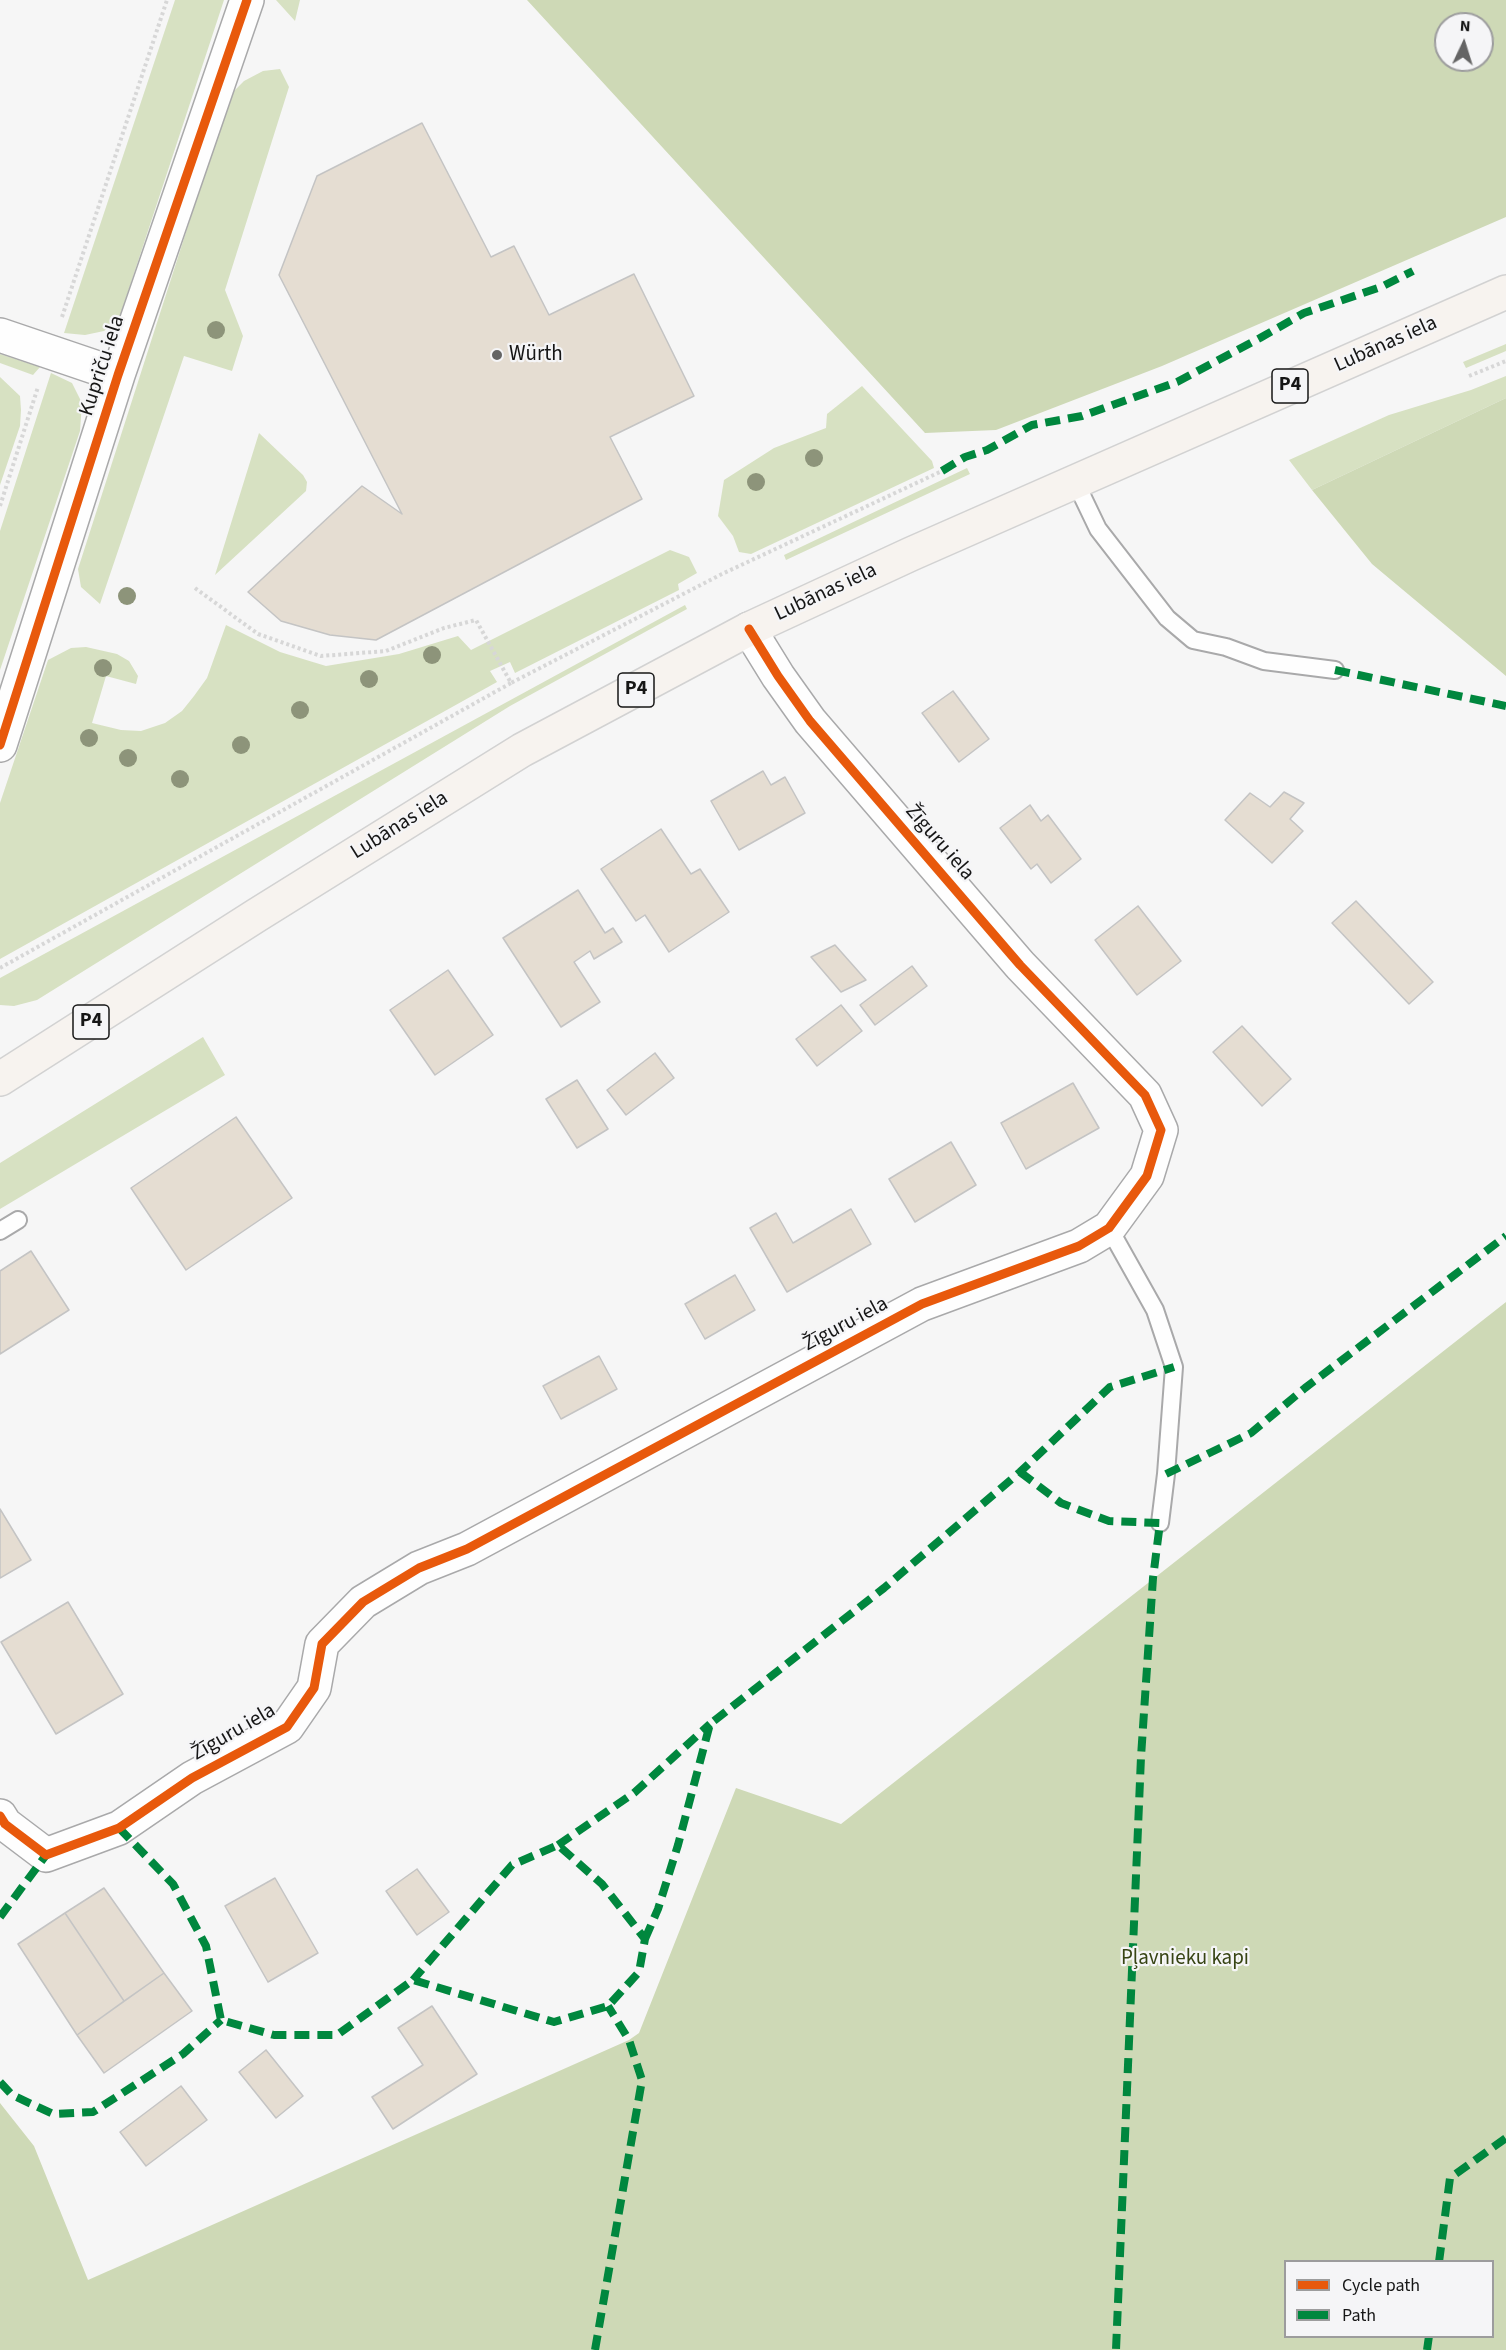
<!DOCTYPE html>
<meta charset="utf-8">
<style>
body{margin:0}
#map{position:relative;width:1506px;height:2350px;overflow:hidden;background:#f6f6f6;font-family:"Source Sans 3",sans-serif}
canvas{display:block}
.legend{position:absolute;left:1284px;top:2260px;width:210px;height:78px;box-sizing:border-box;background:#f5f5f7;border:2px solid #9c9c9d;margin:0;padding:8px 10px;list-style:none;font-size:18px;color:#161616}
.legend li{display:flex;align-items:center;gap:12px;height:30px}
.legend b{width:30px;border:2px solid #9c9c9d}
.north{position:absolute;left:1434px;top:12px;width:60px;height:60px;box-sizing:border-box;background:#f5f5f7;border:2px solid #9c9c9d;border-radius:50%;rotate:4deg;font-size:16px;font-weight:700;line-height:24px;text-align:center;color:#161616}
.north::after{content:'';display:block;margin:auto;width:21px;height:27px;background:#646464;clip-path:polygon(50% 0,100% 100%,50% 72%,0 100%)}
</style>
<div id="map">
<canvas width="1506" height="2350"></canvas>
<ul class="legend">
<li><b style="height:8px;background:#e8590c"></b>Cycle path</li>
<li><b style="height:8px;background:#00873e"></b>Path</li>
</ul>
<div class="north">N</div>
</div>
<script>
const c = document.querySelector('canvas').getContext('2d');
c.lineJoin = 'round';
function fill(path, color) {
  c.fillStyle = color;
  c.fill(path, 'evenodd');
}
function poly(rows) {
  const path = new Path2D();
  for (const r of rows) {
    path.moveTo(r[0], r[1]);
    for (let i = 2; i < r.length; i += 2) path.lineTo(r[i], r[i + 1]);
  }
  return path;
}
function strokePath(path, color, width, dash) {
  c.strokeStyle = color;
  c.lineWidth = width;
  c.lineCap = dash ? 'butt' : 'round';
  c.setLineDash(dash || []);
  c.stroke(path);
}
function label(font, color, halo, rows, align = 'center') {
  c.font = font + ' "Source Sans 3",sans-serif';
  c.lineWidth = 4.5;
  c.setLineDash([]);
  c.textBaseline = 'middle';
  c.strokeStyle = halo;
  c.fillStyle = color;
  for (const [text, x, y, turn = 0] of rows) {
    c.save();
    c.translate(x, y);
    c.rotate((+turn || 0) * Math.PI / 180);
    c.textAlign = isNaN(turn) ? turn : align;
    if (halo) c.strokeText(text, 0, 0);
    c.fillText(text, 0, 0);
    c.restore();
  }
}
const green = poly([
 [175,0,224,0,119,319,104,331,85,335,64,333],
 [275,0,300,0,295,21,276,0],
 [280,69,289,87,225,290,243,336,232,371,184,356,100,604,81,587,78,569,230,95,244,81,263,71],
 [1506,344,1506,351,1466,368,1463,362],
 [0,354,40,367,33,375,0,363],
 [51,373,72,383,82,403,80,431,0,670,0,531],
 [1506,376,1506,398,1312,490,1289,460,1389,415,1471,390],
 [0,377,20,396,21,410,20,426,0,485],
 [862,386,932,461,934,468,751,554,739,552,733,536,718,516,724,480,774,448,826,428,827,414],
 [259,433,303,475,307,482,306,491,215,575],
 [967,468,970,474,786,560,784,555],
 [670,550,689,557,697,573,678,584,679,590,515,673,510,662,490,671,497,682,0,959,0,803,48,660,71,648,86,647,117,654,129,661,138,676,136,684,106,676,92,723,121,730,141,731,165,723,182,711,194,696,207,678,226,625,280,652,326,666,399,654,458,636,471,650],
 [685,605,687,609,510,706,37,1000,14,1006,0,1005,0,978],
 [203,1037,225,1075,0,1209,0,1163]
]);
const forest = poly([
 [527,0,1506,0,1506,217,1162,366,996,430,925,433],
 [1446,24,1482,24,1482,60,1446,60],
 [1506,398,1506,676,1372,564,1312,490],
 [1506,1302,1506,2350,0,2350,0,2103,34,2146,88,2280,629,2040,639,2033,736,1788,841,1824],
 [1286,2262,1492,2262,1492,2336,1286,2336]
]);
const building = poly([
 [422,123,491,257,514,246,549,315,634,274,694,396,610,437,642,499,376,640,330,635,281,621,248,592,362,486,402,514,279,275,317,176,422,123],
 [953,691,989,739,959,762,922,713,953,691],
 [763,771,771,785,785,777,805,813,739,850,711,801,763,771],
 [1284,792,1304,803,1290,819,1303,831,1272,863,1225,820,1250,793,1270,807,1284,792],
 [1030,805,1041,821,1048,815,1081,859,1051,883,1037,864,1031,869,1000,828,1030,805],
 [661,829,691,874,700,869,729,912,669,952,645,915,636,921,601,869,661,829],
 [578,890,605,933,613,928,622,942,594,959,590,951,574,962,600,1002,561,1027,503,938,578,890],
 [1356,901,1433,982,1409,1004,1332,923,1356,901],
 [1138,906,1181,961,1137,995,1095,940,1138,906],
 [835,945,866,980,841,992,811,957,835,945],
 [912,966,927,986,875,1025,860,1005,912,966],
 [448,970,493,1035,435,1075,390,1010,448,970],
 [841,1005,862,1031,817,1066,796,1039,841,1005],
 [1242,1026,1291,1079,1262,1106,1213,1052,1242,1026],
 [655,1053,674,1078,626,1115,607,1090,655,1053],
 [577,1080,608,1129,577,1148,546,1099,577,1080],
 [1073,1083,1099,1128,1026,1169,1001,1123,1073,1083],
 [236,1117,292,1198,186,1270,131,1188,236,1117],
 [951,1142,976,1185,915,1222,889,1179,951,1142],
 [851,1209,871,1244,787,1292,750,1228,776,1213,793,1243,851,1209],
 [31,1251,69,1310,0,1354,0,1271,31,1251],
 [735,1275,755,1310,705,1339,685,1304,735,1275],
 [599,1356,617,1389,561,1419,543,1386,599,1356],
 [0,1509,31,1560,0,1578,0,1509],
 [68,1602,123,1694,56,1734,1,1642,68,1602],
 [417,1869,449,1912,417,1935,386,1891,417,1869],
 [275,1878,318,1953,268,1982,225,1906,275,1878],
 [104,1888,164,1973,124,2001,65,1913,104,1888],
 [65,1913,124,2001,77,2035,18,1944,65,1913],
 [164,1973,192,2011,104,2073,77,2035,164,1973],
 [432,2006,477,2074,393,2129,372,2097,423,2065,398,2028,432,2006],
 [266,2050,303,2096,276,2118,239,2072,266,2050],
 [181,2086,207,2120,146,2166,120,2132,181,2086]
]);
const path = poly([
 [62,317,167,0],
 [1469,376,1506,361],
 [0,506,38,387],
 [195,588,258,634,321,656,386,651,444,628,476,620,511,683,722,574,942,471],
 [0,968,511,683]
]);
const service = poly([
 [1075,481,1098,529,1167,618,1193,640,1226,647,1264,661,1335,670],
 [1109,1228,1155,1310,1174,1367,1166,1474,1160,1523],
 [0,1231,18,1220]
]);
const minor = poly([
 [0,335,118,375],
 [0,745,118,375,247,0],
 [0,1816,5,1824,46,1855,119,1828,192,1778,287,1727,314,1688,322,1644,363,1602,419,1568,467,1549,922,1304,1079,1246,1109,1228,1147,1176,1161,1130,1145,1095,1020,965,810,721,778,676,749,629]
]);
const primary = poly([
 [0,1079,257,915,522,750,749,629,911,554,1506,292]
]);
const quiet = poly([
 [942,471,965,457,987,450,1032,425,1082,416,1177,382,1260,338,1304,313,1381,287,1413,271],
 [1335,670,1506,706],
 [1020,1472,1061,1503,1109,1521,1160,1523,1153,1578,1141,1757,1116,2350],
 [1166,1474,1251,1433,1305,1388,1506,1236],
 [119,1828,173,1884,206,1946,221,2020,274,2035,337,2035,413,1980,554,2022,608,2006,639,1972,645,1939,602,1884,558,1845,512,1865,413,1980],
 [558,1845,634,1793,710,1724],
 [0,1917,46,1855],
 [645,1939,658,1909,678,1845,710,1724,884,1588,1020,1472,1110,1387,1174,1367],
 [0,2082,12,2095,53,2114,93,2112,183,2054,221,2020],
 [1439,2262,1450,2178,1506,2138],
 [595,2350,642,2080,629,2040,608,2006],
 [1427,2350,1429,2336]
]);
const cycleway = poly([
 [0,745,118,375,247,0],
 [0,1816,5,1824,46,1855,119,1828,192,1778,287,1727,314,1688,322,1644,363,1602,419,1568,467,1549,922,1304,1079,1246,1109,1228,1147,1176,1161,1130,1145,1095,1020,965,810,721,778,676,749,629]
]);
const trees = [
 [216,330],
 [814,458],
 [756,482],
 [127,596],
 [432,655],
 [103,668],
 [369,679],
 [300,710],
 [89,738],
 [241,745],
 [128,758],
 [180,779]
];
const markers = [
 [497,355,6,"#646464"]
];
const shields = [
 [1290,386,36],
 [636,690,36],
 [91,1022,36]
];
const shieldNames = [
 ["P4",1290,386],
 ["P4",636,690],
 ["P4",91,1022]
];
const streetNames = [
 ["Lubānas iela",1386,345,-24],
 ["Kupriču iela",103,366,-72],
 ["Lubānas iela",826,593,-25],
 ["Lubānas iela",400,826,-32],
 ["Žīguru iela",939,843,49],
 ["Žīguru iela",846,1325,-28],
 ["Žīguru iela",234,1733,-30]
];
const poiNames = [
 ["Würth",509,355]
];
const parkNames = [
 ["Pļavnieku kapi",1185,1959]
];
fill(green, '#d7e1c2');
fill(forest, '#ced9b6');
fill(building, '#e5ddd2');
strokePath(building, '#c4c4c4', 1.5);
strokePath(service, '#a9a9aa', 20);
strokePath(minor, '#a9a9aa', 36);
strokePath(primary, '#d2d2d2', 36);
strokePath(path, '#d7d7d7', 4, [3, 3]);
strokePath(service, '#fefefe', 16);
strokePath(minor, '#fefefe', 33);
strokePath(primary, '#f7f3ef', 33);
strokePath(quiet, '#00873e', 8, [15, 8]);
strokePath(cycleway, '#e8590c', 9);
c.fillStyle = '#8d947a';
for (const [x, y] of trees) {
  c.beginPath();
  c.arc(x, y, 9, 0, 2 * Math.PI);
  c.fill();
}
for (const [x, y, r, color] of markers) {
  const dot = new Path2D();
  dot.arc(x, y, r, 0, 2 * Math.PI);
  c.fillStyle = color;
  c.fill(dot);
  strokePath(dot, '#f5f5f7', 2);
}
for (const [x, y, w] of shields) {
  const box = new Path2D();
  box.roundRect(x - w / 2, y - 17, w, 34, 4.5);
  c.fillStyle = '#f5f5f7';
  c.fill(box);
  strokePath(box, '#161616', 1.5);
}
label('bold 20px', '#161616', null, shieldNames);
label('21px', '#161616', '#f5f5f7', streetNames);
label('21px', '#161616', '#f5f5f7', poiNames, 'left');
label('21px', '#374414', '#f5f5f7', parkNames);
</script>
